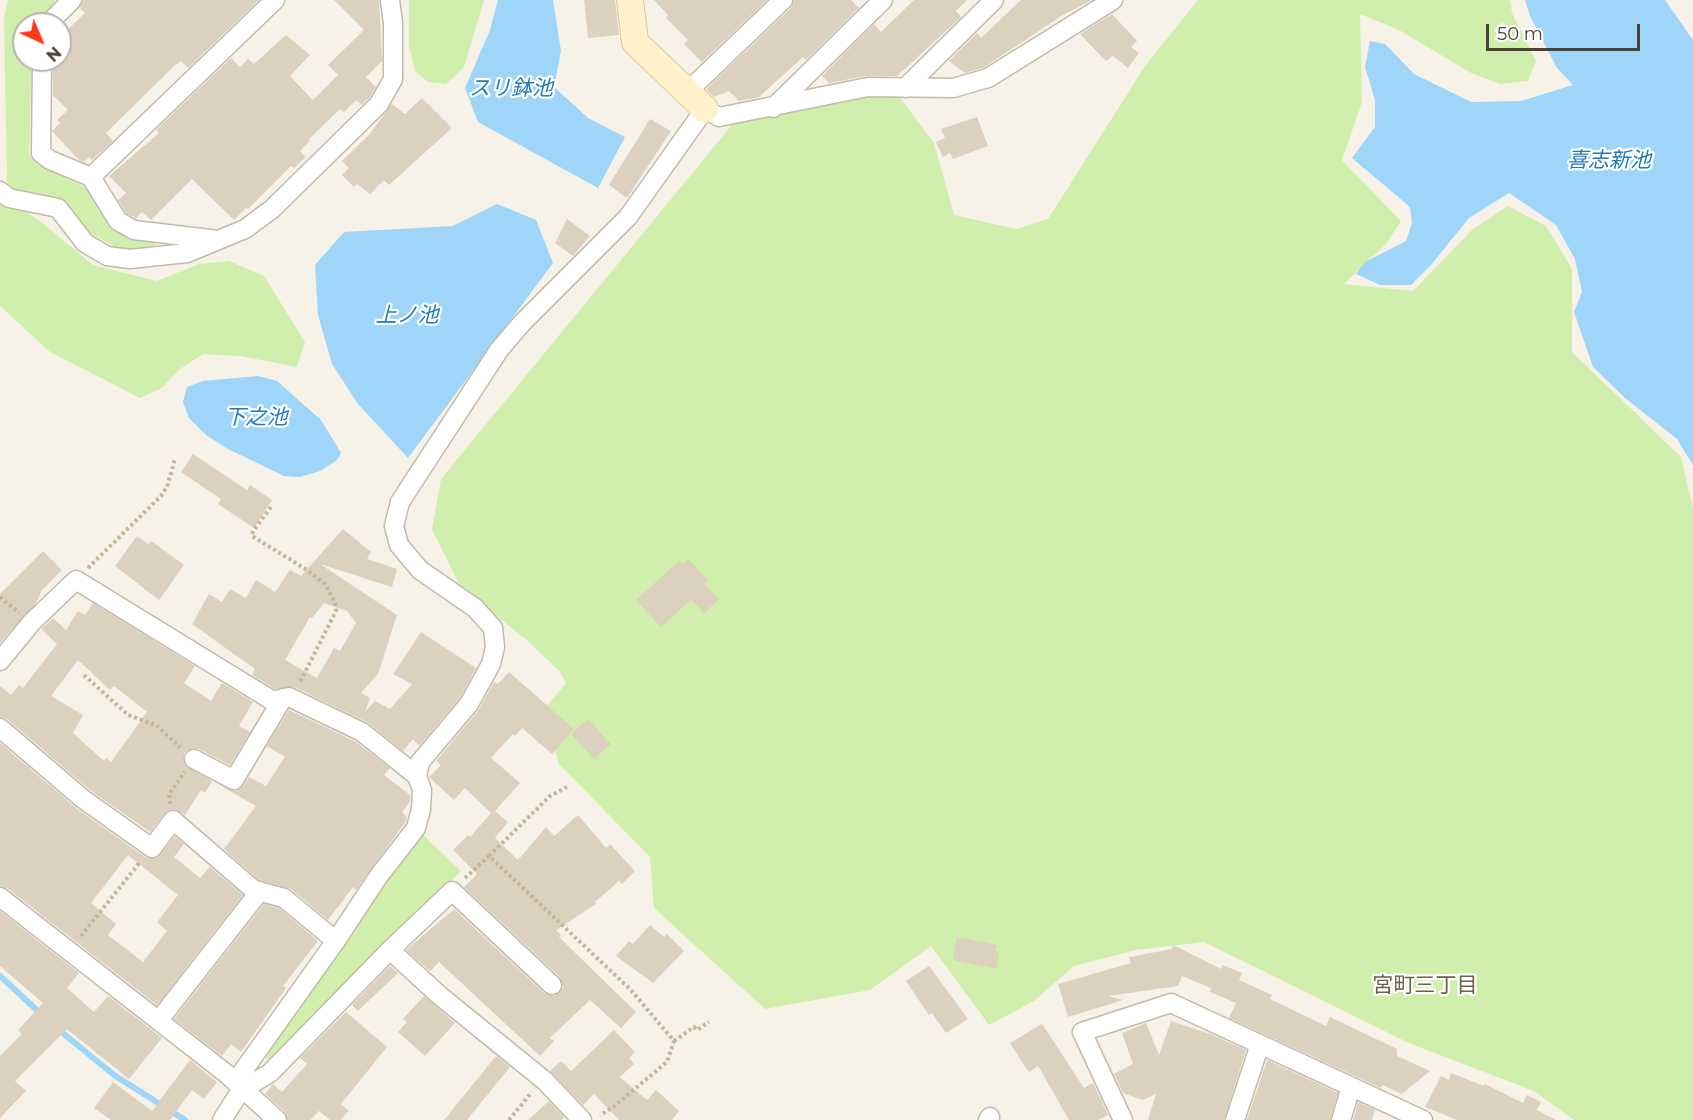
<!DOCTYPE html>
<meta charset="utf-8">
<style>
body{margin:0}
#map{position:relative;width:1693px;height:1120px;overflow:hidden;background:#f6f2e8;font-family:Montserrat,sans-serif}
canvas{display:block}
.north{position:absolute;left:12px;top:12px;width:60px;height:60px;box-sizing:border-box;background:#fff;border:2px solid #b7b3af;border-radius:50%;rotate:136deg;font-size:16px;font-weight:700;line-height:24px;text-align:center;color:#4a4236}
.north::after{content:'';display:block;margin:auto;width:21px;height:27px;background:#ff3716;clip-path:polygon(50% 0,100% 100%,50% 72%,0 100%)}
.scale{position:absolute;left:1486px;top:24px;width:154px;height:27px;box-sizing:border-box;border:3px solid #4a4236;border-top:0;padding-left:8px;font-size:18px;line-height:21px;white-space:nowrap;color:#4a4236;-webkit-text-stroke:4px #fff;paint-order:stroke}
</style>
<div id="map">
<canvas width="1693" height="1120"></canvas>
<div class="north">N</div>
<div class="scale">50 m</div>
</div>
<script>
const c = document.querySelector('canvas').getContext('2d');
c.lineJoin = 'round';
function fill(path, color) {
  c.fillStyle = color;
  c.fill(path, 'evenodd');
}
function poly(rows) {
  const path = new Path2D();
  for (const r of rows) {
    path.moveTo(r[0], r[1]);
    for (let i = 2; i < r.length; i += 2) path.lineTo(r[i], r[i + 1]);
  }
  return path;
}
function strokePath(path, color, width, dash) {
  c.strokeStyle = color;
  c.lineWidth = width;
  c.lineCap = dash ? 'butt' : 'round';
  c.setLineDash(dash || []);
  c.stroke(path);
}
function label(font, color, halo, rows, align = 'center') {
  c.font = font + ' Montserrat,"Noto Sans JP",sans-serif';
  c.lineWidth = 4.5;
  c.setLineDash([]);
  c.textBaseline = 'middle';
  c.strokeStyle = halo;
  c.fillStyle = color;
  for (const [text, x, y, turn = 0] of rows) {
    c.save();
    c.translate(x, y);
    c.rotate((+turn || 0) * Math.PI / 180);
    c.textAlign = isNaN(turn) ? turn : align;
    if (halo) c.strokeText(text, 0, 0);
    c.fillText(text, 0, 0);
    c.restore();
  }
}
const green = poly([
 [8,0,55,0,53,9,33,24,24,24,24,60,32,60,29,155,43,167,87,188,112,227,125,236,156,243,152,249,131,251,114,246,14,193,7,182,4,18],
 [409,0,484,0,464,67,446,84,428,82,415,71,409,46],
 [1198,0,1510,0,1512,13,1536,61,1528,81,1500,84,1471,73,1399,30,1360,14,1362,102,1342,160,1401,221,1386,244,1344,284,1413,291,1473,229,1508,206,1546,226,1572,269,1572,352,1681,457,1693,508,1693,1120,1574,1120,1534,1091,1411,1044,1204,942,1136,950,1074,966,1034,1001,989,1025,931,946,870,990,765,1009,654,908,650,857,559,764,546,707,566,683,560,672,528,641,461,588,432,529,441,479,736,120,895,91,934,143,954,215,1016,229,1048,219,1145,66],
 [0,200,7,200,40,221,93,265,157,281,199,264,229,261,264,276,305,342,297,367,240,356,203,354,180,369,162,388,140,398,50,352,0,306],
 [421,833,461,871,274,1061,261,1056]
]);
const water = poly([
 [498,0,553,0,561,51,554,87,588,118,625,137,598,188,478,122,465,88,490,30],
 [1525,0,1665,0,1693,40,1693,465,1677,439,1625,398,1593,367,1574,312,1582,292,1575,259,1556,225,1509,193,1469,218,1431,265,1411,285,1380,285,1356,274,1365,262,1406,241,1412,223,1410,207,1352,158,1375,127,1375,100,1365,67,1370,41,1385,44,1414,74,1471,102,1521,101,1573,85,1557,68,1530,16],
 [497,204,536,220,553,263,408,458,358,404,332,364,318,315,315,265,344,232,453,226],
 [258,376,277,381,321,420,341,453,337,460,320,471,300,477,284,476,228,449,206,435,189,418,183,402,187,387,203,381]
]);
const stream = poly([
 [0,976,41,1014],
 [58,1029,114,1075,185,1120]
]);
const building = poly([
 [83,0,259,0,188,68,181,61,174,66,106,133,113,141,92,160,89,157,84,162,78,159,52,131,60,123,57,120,68,110,53,95,53,60,60,60,63,50,60,47,60,37,85,13,80,8],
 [334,0,379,0,382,61,366,77,376,87,370,97,362,105,356,100,344,112,340,109,309,139,310,141,300,151,306,157,294,168,291,166,248,209,246,208,234,220,192,179,151,220,142,212,136,218,126,213,118,200,126,193,109,176,159,133,156,130,231,58,240,67,248,59,254,64,286,35,310,55,290,76,313,100,338,75,328,65,364,30],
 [584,0,615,0,619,35,588,38],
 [654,0,767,0,702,62,684,44,688,40,666,18,668,15],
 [794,0,851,0,859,8,806,60,803,57,759,97,739,101,729,91,714,97,706,89,791,8],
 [914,0,967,0,956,11,961,17,897,76,866,76,829,83,822,76,874,24,881,32],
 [1021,0,1092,0,1063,15,983,68,965,73,949,61,977,33,981,38],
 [1112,14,1137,41,1131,47,1139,53,1128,68,1113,56,1106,61,1080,34],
 [422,98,452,128,389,185,384,180,370,194,357,184,354,187,342,175,349,168,342,161,369,135,392,104,405,114],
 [977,117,988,146,953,159,950,153,943,157,936,142,945,138,941,129],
 [650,119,671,131,627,198,609,185],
 [567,219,590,236,573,256,555,243],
 [193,454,247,490,250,485,272,500,254,528,218,504,221,499,181,472],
 [343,529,371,552,367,559,397,569,392,587,320,564,397,615,378,674,361,693,370,698,365,712,375,701,390,709,412,684,393,674,421,632,476,668,460,698,419,746,413,739,403,751,367,722,294,687,275,689,252,675,255,669,192,624,209,594,222,602,230,589,246,598,256,580,275,592,290,570,301,576],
 [324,603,347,611,356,623,340,651,334,648,317,678,285,660,310,617,312,618],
 [137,536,148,544,151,541,184,565,159,600,115,566],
 [43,551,62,570,42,590,36,603,0,643,0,594],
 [688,559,708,580,704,584,719,599,704,613,691,600,661,627,636,600,680,560,683,564],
 [93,603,195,666,184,683,211,701,222,683,253,702,239,726,250,732,230,765,199,749,193,748,184,753,185,765,212,781,205,793,201,790,185,815,175,809,168,810,150,832,90,790,7,719,0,717,0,686,11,695,19,685,23,688,57,644,41,629,53,618,66,630,78,611,85,615],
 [78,660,110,690,114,686,147,712,111,762,106,758,104,761,73,733,83,715,51,696],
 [509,672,574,729,552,754,522,728,515,736,513,734,491,758,520,783,495,811,508,822,495,838,518,860,546,827,554,836,578,815,606,848,610,844,635,871,622,884,619,881,595,902,596,904,556,930,561,935,559,937,636,1012,621,1028,590,1000,550,1038,554,1041,540,1056,439,962,430,971,406,950,454,909,544,993,555,996,563,988,560,977,464,887,477,874,453,850,468,835,470,837,491,813,465,788,454,800,429,777,441,765,436,761,478,711,494,682,498,684],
 [289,710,356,742,390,768,384,775,410,795,410,802,402,812,407,817,406,821,356,890,353,887,328,920,291,889,259,880,224,849,256,806,216,783,235,791,243,786,249,777,266,786,285,757,267,746],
 [588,719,611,744,594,759,571,734],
 [0,743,76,808,145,857,157,858,175,836,184,844,174,857,200,878,210,867,243,895,157,1005,7,888,0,886],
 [128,855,178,895,157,922,167,931,143,962,108,935,116,924,91,903],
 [264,904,279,908,318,941,283,986,286,988,241,1052,231,1044,222,1056,174,1019],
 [0,911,79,973,67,988,94,1012,108,996,162,1038,129,1079,67,1029,15,1081,26,1091,0,1118,0,1056,22,1034,18,1030,43,1003,0,966],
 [650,925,664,937,667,934,684,951,653,983,616,956,629,941,633,944],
 [957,937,997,945,995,951,999,952,996,969,953,960],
 [1173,945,1221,969,1223,965,1242,973,1239,980,1272,995,1270,999,1326,1026,1330,1017,1397,1049,1397,1056,1430,1071,1402,1094,1382,1085,1381,1088,1229,1018,1236,1003,1210,992,1211,988,1182,976,1178,986,1108,996,1123,1000,1068,1017,1058,984,1131,963,1129,957,1172,949],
 [390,966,398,973,358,1011,352,1005],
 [929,966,968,1019,946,1033,932,1013,929,1015,906,981],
 [424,996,455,1023,425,1056,398,1032,407,1022,403,1019],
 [346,1012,387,1047,341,1104,349,1111,340,1120,330,1120,319,1111,310,1120,288,1120,285,1112,265,1094,273,1084,282,1092,307,1064,300,1058],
 [1171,1021,1210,1034,1246,1050,1224,1120,1148,1120,1156,1094,1143,1100,1123,1093,1114,1074,1133,1064,1122,1033,1146,1023,1159,1055],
 [1042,1024,1084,1088,1093,1083,1108,1115,1098,1120,1069,1120,1040,1069,1038,1066,1029,1072,1022,1062,1010,1043],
 [614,1030,635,1052,629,1058,634,1064,620,1077,647,1100,656,1090,679,1111,672,1120,619,1120,594,1094,583,1105,550,1071,561,1061,571,1071],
 [496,1056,510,1067,467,1120,444,1120],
 [190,1060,217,1082,204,1099,192,1090,170,1120,111,1120,94,1108,113,1082,152,1111],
 [1267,1060,1338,1093,1330,1120,1247,1120],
 [1451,1073,1484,1086,1485,1084,1523,1103,1527,1095,1541,1102,1537,1110,1556,1120,1457,1120,1425,1107,1441,1076,1449,1080],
 [549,1101,564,1117,562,1120,528,1120],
 [1358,1102,1375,1110,1372,1120,1353,1120]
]);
const path = poly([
 [271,507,253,531,252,536,307,570,325,584,335,602,336,611,300,682],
 [88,568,161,496,167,487,175,459],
 [0,597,19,613],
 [84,675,128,715,156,725,180,747],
 [170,804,169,794,185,772],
 [489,856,550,796,567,787],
 [465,878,489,856,630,989,674,1041,667,1062,612,1108,600,1115],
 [81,936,140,862],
 [674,1041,694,1027,697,1030,709,1022],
 [509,1120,532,1092]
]);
const street = poly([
 [48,24,72,0],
 [42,60,41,153,50,160,91,177,118,221,134,230,218,240],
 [905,88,994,0],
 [687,92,783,0],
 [773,108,883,0],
 [91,177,275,0],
 [0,191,9,198,58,208,85,243,107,256,130,259,187,253,245,229,272,209,379,104,393,79,393,23,390,0],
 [0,661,32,622,76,580,273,701,289,697,362,732,417,776,422,790,421,809,416,828,378,877,335,942,243,1071,241,1090,222,1120],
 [0,728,83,799,152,848,173,820,254,890,284,898,336,941],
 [194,759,234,780,283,698],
 [417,776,420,762,469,704,491,664,495,647,493,628,475,608,420,570,399,545,394,526,400,502,499,350,522,323,628,217,705,109,719,117,868,87,953,88,988,78,1113,0],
 [0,897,228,1075,277,1120],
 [390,950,439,995,545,1081,582,1120],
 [159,1020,260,891],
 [241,1090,270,1073,390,950,452,891,552,985],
 [988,1120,990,1117],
 [1123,1120,1082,1032,1171,1003,1423,1120],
 [1235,1120,1260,1044],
 [1341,1120,1351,1087]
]);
const secondary = poly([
 [630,0,635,42,705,109]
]);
const waterNames = [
 ["スリ鉢池",511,89],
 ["喜志新池",1609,161],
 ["上ノ池",407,316],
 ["下之池",256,418]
];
const neighbourhoodNames = [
 ["宮町三丁目",1425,986]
];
fill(green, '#d1efac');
fill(water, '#9ed5f9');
strokePath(stream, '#9ed5f9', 6);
fill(building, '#dcd0bf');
strokePath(street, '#c3baa9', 21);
strokePath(secondary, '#dac793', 28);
strokePath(path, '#c6b699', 4, [3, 3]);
strokePath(street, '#fff', 18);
strokePath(secondary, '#fff1c9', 26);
label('italic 21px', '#207bbb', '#fff', waterNames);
label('21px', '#6f604b', '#fff', neighbourhoodNames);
</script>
